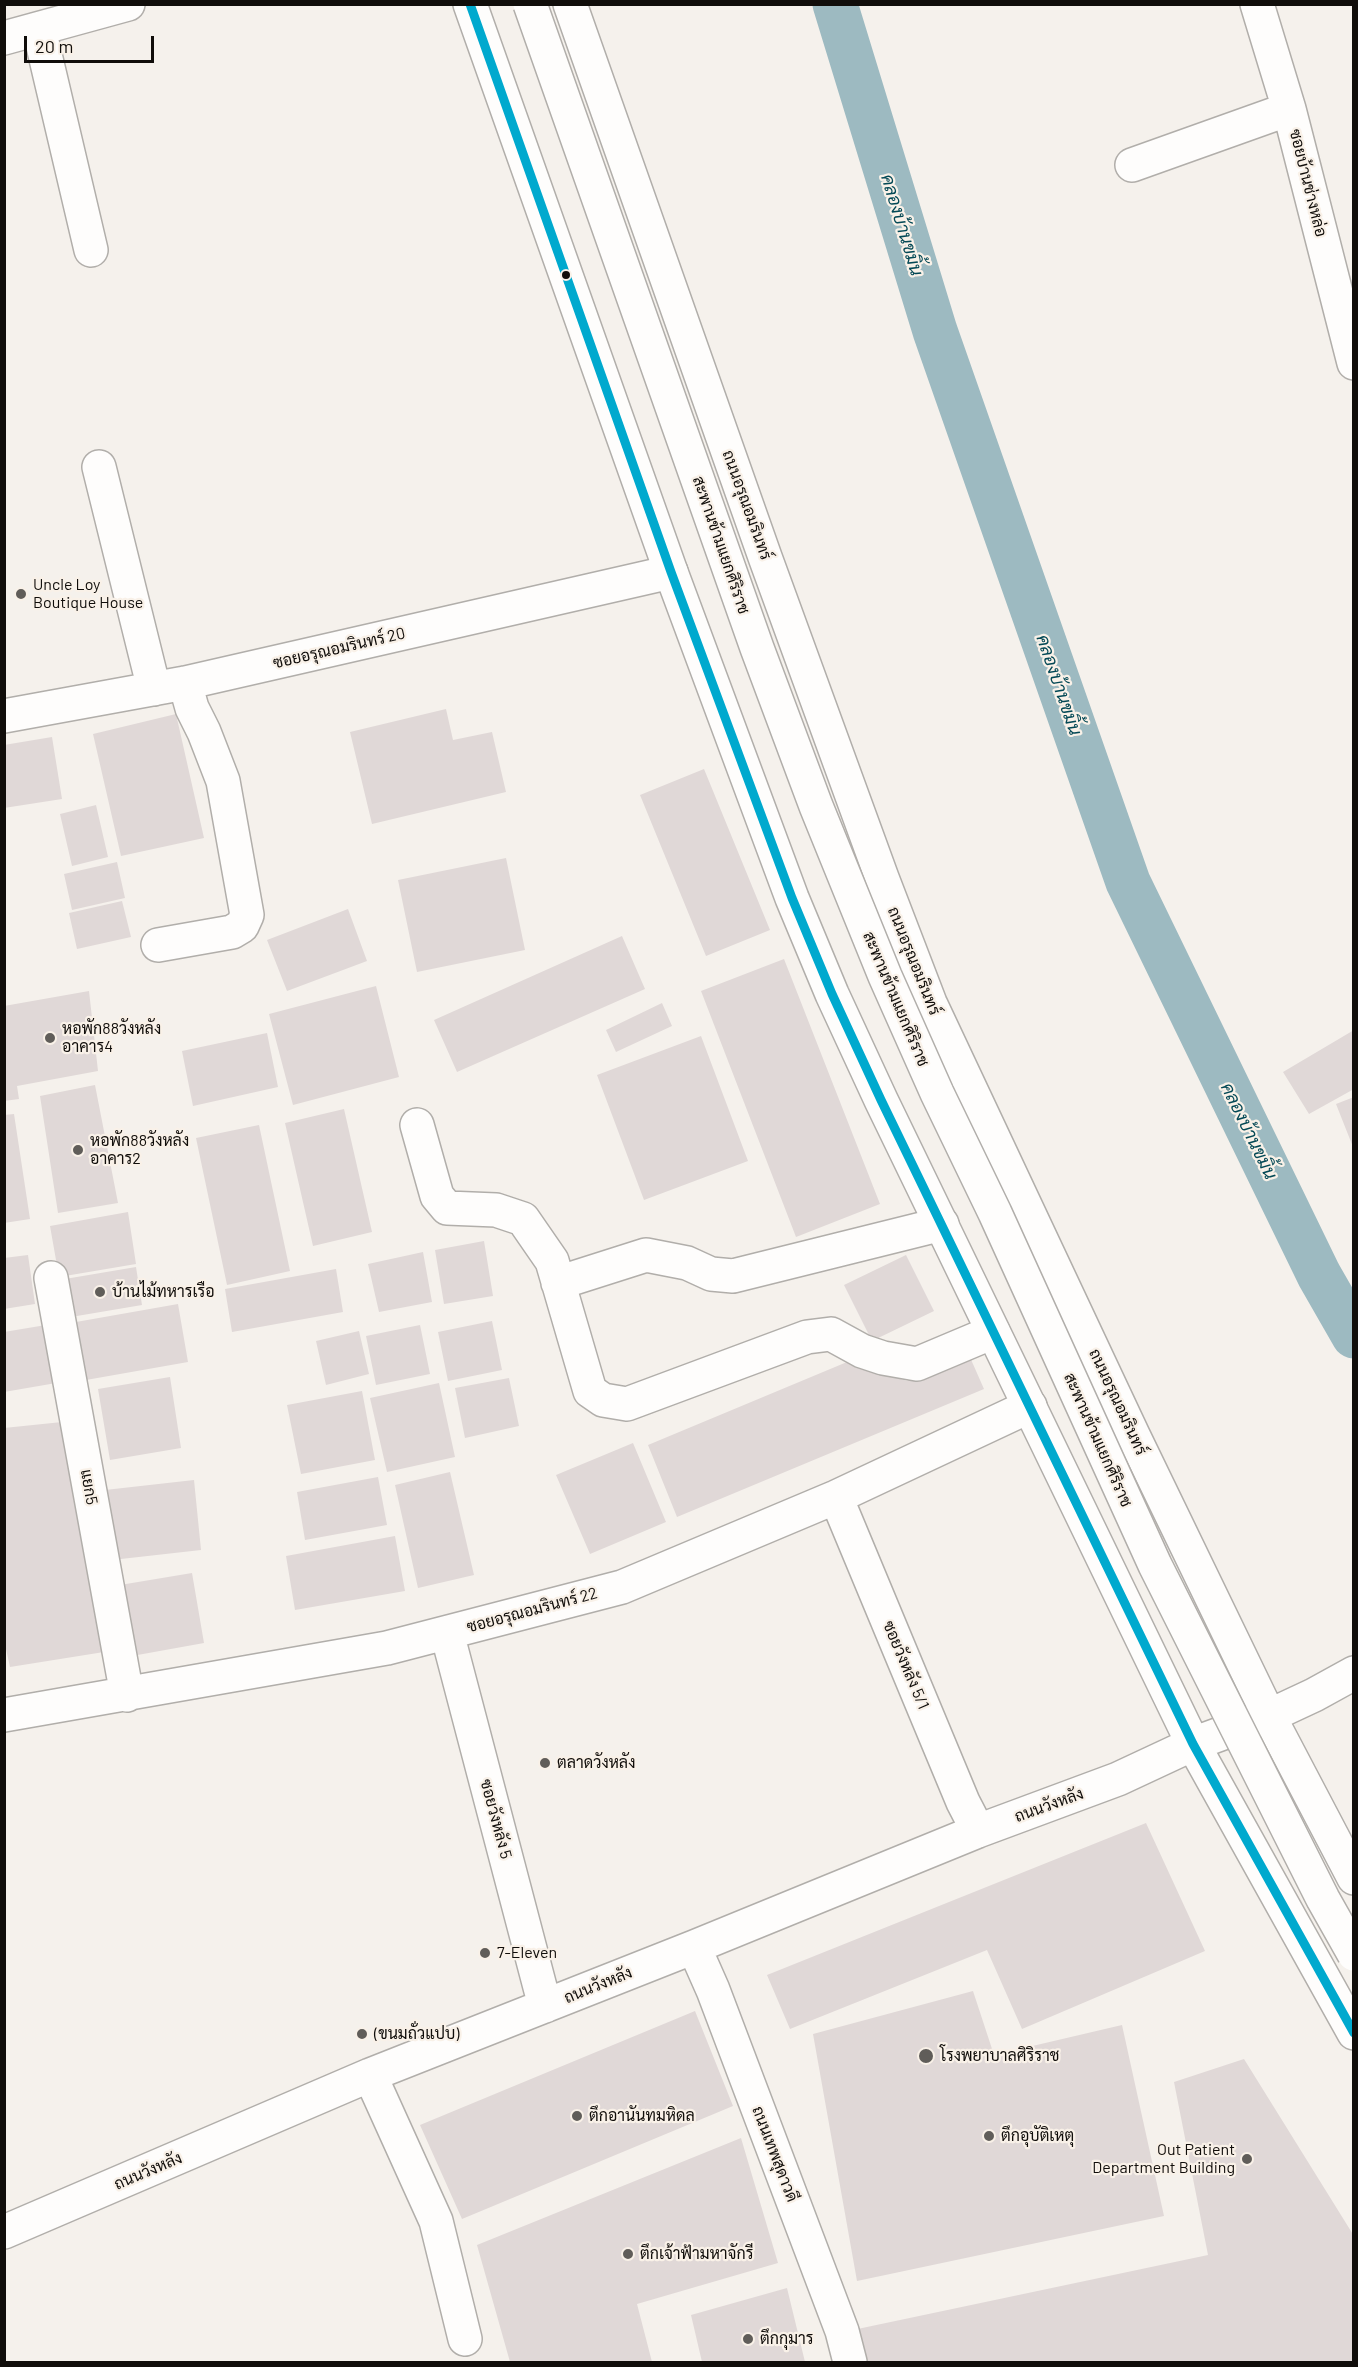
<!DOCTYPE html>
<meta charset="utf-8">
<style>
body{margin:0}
#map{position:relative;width:1358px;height:2367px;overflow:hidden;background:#f5f1ec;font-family:Barlow,sans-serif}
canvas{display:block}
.frame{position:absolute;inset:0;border:6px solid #100d0a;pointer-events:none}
.scale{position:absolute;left:24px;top:36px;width:130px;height:27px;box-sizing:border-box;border:3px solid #100d0a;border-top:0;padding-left:8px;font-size:18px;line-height:21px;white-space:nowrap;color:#100d0a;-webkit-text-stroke:4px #f9f1e8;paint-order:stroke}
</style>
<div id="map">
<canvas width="1358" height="2367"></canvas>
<div class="frame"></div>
<div class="scale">20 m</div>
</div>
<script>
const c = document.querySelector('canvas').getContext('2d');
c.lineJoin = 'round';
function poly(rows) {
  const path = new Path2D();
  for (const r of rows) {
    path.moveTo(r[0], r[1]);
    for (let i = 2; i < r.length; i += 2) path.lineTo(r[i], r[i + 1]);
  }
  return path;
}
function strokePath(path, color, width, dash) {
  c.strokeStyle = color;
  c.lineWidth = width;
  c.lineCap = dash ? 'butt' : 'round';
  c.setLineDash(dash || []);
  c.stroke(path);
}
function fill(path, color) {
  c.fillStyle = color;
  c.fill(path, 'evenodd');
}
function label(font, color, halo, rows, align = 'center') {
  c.font = font + ' Barlow,Sarabun,sans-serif';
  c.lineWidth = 4.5;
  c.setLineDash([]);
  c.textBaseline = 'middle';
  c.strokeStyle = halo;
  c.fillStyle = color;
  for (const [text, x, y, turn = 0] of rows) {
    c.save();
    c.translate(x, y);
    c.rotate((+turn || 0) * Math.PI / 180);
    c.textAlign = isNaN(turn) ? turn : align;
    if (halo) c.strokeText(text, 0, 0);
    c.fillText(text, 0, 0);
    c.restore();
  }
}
const canal = poly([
 [835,4,935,331,1128,882,1319,1275,1354,1336]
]);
const building = poly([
 [446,709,453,740,492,732,506,792,372,824,350,732],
 [176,714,204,838,121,856,93,734],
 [52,737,62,799,4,808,4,745],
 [704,769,770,930,706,956,640,795],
 [96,805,108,857,72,866,60,814],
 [506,858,525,950,417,972,398,880],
 [117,862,125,898,72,910,64,874],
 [122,901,131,937,77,949,69,913],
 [348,909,367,961,287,991,267,940],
 [622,936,645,989,457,1072,434,1020],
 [784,959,880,1204,796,1237,701,991],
 [376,986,399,1077,293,1105,269,1014],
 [89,991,98,1071,17,1086,19,1099,4,1101,4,1006],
 [662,1003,672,1026,616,1052,606,1030],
 [1354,1030,1354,1089,1309,1114,1283,1072],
 [267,1033,278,1087,193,1106,182,1051],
 [701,1036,748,1161,644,1200,597,1075],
 [95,1085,118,1203,58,1213,40,1096],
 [1354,1097,1354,1147,1353,1147,1336,1104],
 [344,1109,372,1232,313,1246,285,1123],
 [14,1114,30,1219,4,1223,4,1115],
 [259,1125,290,1271,227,1285,196,1138],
 [128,1212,136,1264,59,1277,50,1226],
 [484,1241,493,1296,444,1304,435,1250],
 [423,1252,432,1302,379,1312,368,1264],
 [28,1255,35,1304,4,1309,4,1258],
 [906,1255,934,1311,872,1341,844,1285],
 [136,1267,142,1305,65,1318,59,1280],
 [336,1269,343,1312,232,1332,225,1289],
 [178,1304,188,1362,86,1380,76,1322],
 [492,1321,502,1370,448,1381,438,1332],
 [52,1324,62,1382,4,1392,4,1332],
 [420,1325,430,1374,376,1385,366,1336],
 [359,1331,369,1374,326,1385,316,1341],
 [969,1355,984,1389,677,1517,648,1445,847,1362,907,1381],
 [170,1377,181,1448,110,1460,98,1389],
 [509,1378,519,1426,465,1438,455,1388],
 [439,1383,455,1457,387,1472,370,1398],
 [362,1391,375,1460,301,1474,287,1405],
 [62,1422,104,1652,10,1667,4,1640,4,1428],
 [633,1443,666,1522,590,1554,556,1475],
 [450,1472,474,1575,418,1588,395,1485],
 [378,1477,387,1525,305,1540,297,1492],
 [194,1480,201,1550,112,1560,105,1490],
 [395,1536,405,1591,295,1610,286,1556],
 [192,1573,204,1643,132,1656,120,1585],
 [1146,1823,1205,1951,1022,2029,987,1950,790,2029,767,1975],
 [973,1991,994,2055,1122,2025,1164,2216,857,2281,813,2034],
 [695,2011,733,2106,462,2219,420,2125],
 [1244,2059,1354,2236,1354,2362,855,2362,848,2331,1208,2255,1174,2082],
 [741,2138,778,2263,637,2304,652,2362,510,2362,477,2245],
 [787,2288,805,2362,702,2362,691,2315]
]);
const minor = poly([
 [1257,4,1289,109,1354,363],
 [39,29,91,250],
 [4,38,128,4],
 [1132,165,1289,109],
 [99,467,154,689],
 [4,716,185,683,671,572],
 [158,945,232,932,242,926,247,915,223,781,204,732,192,708,185,683],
 [417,1125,437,1196,447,1208,496,1210,523,1219,552,1261,590,1391,603,1400,627,1404,807,1337,831,1334,862,1351,883,1358,917,1364,993,1332],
 [51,1278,127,1695],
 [558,1283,646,1255,687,1263,711,1274,733,1276,942,1224],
 [836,1497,963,1802,978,1831],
 [447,1633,545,2006],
 [4,1715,387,1648,622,1587,836,1497,1030,1406],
 [694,1947,713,1990,842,2331,850,2362],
 [370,2075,436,2221,465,2339],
 [4,2232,370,2075,694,1947,978,1831,1118,1779,1193,1744]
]);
const major = poly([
 [470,4,671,572,792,898,832,994,881,1100,1193,1744,1354,2033],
 [570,4,765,557,882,878,930,1003,1133,1435,1269,1716,1354,1878],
 [1193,1744,1269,1716,1314,1695,1354,1673]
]);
const majorBridge = poly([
 [530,4,757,648,816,806,885,976,937,1093,995,1213,1155,1565,1323,1899,1354,1954]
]);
const bus1 = poly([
 [470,4,671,572,792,898,832,994,881,1100,1193,1744,1354,2033]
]);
const markers = [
 [566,275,5,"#100d0a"],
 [21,594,6,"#605d59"],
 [50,1038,6,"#605d59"],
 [78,1150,6,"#605d59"],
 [100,1292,6,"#605d59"],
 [545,1763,6,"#605d59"],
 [485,1953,6,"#605d59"],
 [362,2034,6,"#605d59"],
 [926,2056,8,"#605d59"],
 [577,2116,6,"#605d59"],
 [989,2136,6,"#605d59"],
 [1247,2159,6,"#605d59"],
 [628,2254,6,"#605d59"],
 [748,2339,6,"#605d59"]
];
const streetNames = [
 ["ซอยบ้านช่างหล่อ",1308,183,76],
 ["ถนนอรุณอมรินทร์",747,505,70],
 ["สะพานข้ามแยกศิริราช",721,545,71],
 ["ซอยอรุณอมรินทร์ 20",339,648,-13],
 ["ถนนอรุณอมรินทร์",914,961,68],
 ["สะพานข้ามแยกศิริราช",896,999,67],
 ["ถนนอรุณอมรินทร์",1118,1402,65],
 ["สะพานข้ามแยกศิริราช",1098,1440,66],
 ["แยก5",89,1487,80],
 ["ซอยอรุณอมรินทร์ 22",532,1610,-15],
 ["ซอยวังหลัง 5/1",906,1665,67],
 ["ถนนวังหลัง",1049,1805,-20],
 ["ซอยวังหลัง 5",496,1819,75],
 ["ถนนวังหลัง",598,1985,-22],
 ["ถนนเทพสุดาวดี",775,2154,69],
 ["ถนนวังหลัง",148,2171,-23]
];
const poiNames = [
 ["Uncle Loy",33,585],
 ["Boutique House",33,603],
 ["หอพัก88วังหลัง",62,1029],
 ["อาคาร4",62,1047],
 ["หอพัก88วังหลัง",90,1141],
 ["อาคาร2",90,1159],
 ["บ้านไม้ทหารเรือ",112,1292],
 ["ตลาดวังหลัง",557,1763],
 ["7-Eleven",497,1953],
 ["(ขนมถั่วแปบ)",374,2034],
 ["โรงพยาบาลศิริราช",940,2056],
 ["ตึกอานันทมหิดล",589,2116],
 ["ตึกอุบัติเหตุ",1001,2136],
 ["Out Patient",1235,2150,"right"],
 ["Department Building",1235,2168,"right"],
 ["ตึกเจ้าฟ้ามหาจักรี",640,2254],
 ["ตึกกุมาร",760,2339]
];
const waterNames = [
 ["คลองบ้านขมิ้น",902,225,73],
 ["คลองบ้านขมิ้น",1059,685,71],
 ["คลองบ้านขมิ้น",1249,1131,64]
];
strokePath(canal, '#9dbac1', 45);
fill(building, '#e0d8d7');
strokePath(minor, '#b1aeaa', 36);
strokePath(major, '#b1aeaa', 36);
strokePath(minor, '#fefdfc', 33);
strokePath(major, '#fefdfc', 33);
strokePath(majorBridge, '#b1aeaa', 36, []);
strokePath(majorBridge, '#fefdfc', 33);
strokePath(bus1, '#00a9ce', 9);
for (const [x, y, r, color] of markers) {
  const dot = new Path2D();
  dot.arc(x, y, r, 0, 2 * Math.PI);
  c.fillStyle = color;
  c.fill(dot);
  strokePath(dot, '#f9f1e8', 2);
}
label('16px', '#100d0a', '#f9f1e8', streetNames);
label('16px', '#100d0a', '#f9f1e8', poiNames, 'left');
label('italic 18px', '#034855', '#f9f1e8', waterNames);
</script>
